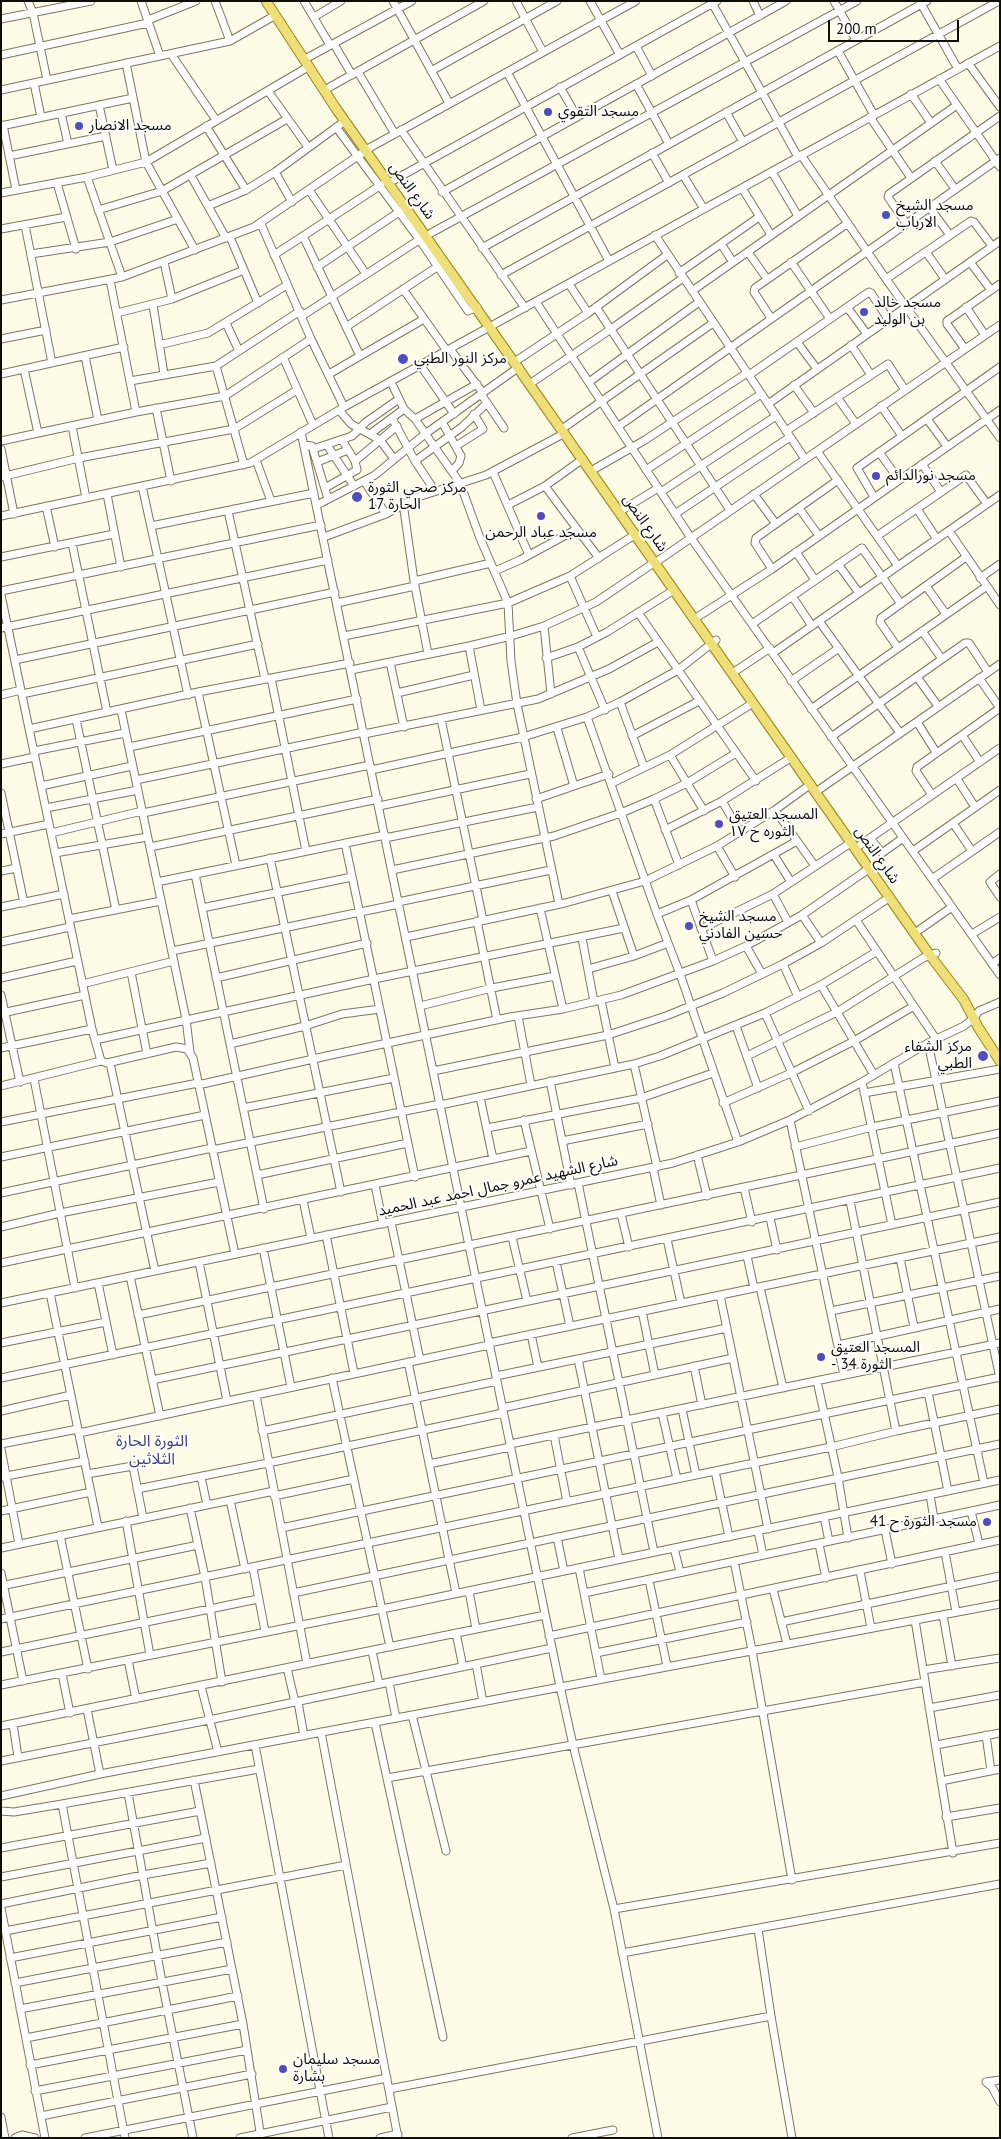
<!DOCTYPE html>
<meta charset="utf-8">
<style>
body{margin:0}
#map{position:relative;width:1001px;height:2139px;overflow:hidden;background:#fefbe7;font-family:"PT Sans",sans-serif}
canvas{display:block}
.frame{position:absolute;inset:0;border:2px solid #0e0d06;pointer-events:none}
.scale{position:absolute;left:828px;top:20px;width:131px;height:22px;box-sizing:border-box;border:2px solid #0e0d06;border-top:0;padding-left:6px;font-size:15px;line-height:18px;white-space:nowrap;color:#0e0d06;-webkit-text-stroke:4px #fff;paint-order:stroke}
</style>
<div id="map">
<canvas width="1001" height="2139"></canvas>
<div class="frame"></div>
<div class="scale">200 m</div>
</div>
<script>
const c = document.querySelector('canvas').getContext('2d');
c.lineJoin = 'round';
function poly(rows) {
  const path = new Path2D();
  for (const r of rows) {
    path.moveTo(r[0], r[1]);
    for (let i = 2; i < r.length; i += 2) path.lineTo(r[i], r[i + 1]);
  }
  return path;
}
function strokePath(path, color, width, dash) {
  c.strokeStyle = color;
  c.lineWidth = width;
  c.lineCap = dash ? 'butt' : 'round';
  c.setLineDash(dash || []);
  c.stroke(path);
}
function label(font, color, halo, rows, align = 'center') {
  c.font = font + ' "PT Sans","Noto Sans Arabic",sans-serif';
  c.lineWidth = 4;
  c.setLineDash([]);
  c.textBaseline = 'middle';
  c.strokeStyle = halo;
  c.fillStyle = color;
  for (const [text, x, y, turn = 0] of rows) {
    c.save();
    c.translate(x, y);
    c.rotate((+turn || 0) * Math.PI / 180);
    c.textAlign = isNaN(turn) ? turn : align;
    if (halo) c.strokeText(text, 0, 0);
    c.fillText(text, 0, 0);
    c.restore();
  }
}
const minor = poly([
 [28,1,33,13,47,80],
 [141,1,160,56],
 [215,1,230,41],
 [304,1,330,45],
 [393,1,449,103],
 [516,1,543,52],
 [590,1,620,55],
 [711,1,798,157],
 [753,1,760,16],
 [834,1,856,40],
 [920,2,958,69],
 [314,17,341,1],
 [1,19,91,1],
 [148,20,196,1],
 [334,44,352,75],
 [636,46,652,76],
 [838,51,874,115],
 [171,54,216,120],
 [1,55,148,23],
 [307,58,412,1],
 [126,63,146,162,195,250],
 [968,63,1000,107],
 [431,71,557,1],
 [358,72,395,134],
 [507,72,609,261],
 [939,79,1000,167],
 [34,83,41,117],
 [636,84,669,144],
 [560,87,577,117],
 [328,88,484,1],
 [1,90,230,41,274,16],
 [268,91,308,147],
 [911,94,931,123],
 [99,105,113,170],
 [726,112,743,142],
 [61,113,68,144],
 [870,117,911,178],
 [3,125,16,190],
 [1,126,133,98],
 [206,126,246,190],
 [336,127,419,239,468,311,477,307],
 [401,130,525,308],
 [652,153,669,183],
 [801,155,886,279,1000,438],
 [9,156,106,136],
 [935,161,955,189],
 [275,172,292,202],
 [772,172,798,216],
 [683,175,704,209],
 [191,176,226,238],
 [87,177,122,277],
 [394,180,717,1],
 [57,183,76,249],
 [742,188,771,235],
 [309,190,366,274],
 [442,192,786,1],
 [1,193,87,177,146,162,308,67],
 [208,206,246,190,275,172,345,121],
 [929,207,950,235],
 [98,210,162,191,287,119],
 [906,223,888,197,889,194,1000,116],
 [261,224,311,339,344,407],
 [25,225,52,363],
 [1,229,66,217],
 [431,233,857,1],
 [655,235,805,459],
 [303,236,360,356,329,374],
 [230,237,258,303],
 [721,244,733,262],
 [482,248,927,1],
 [748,252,767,279],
 [926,252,945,279],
 [31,254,110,242,178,219],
 [274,255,381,185],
 [164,262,172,299],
 [791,262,830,319],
 [970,262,991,290],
 [317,267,402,210],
 [679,273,759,217],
 [501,275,999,1],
 [886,279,971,221,974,222,992,246],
 [110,280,136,412],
 [569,284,588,313],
 [403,289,447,351],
 [692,291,957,105],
 [1,300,122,277,254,227,371,147,636,1],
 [536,302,691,538,1000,975],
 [153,305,164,374],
 [596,307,730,510],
 [847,307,867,334],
 [966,307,985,335],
 [117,313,172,299,244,270],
 [302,316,422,238],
 [771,318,754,292,755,288,848,223],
 [226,323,239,351],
 [346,327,437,267],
 [1,339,46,330],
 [797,342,817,369],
 [159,345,208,333,287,285],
 [851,345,871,375],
 [450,349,483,393],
 [965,349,947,324,947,321,1000,284],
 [85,356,98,420],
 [360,356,424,319],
 [283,357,313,425],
 [519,359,588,313,667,255],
 [216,366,244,465],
 [421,366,454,414],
 [24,369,38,433],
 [1,374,124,347],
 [749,375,869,292,871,293,888,319],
 [130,381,216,366,300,311],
 [534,381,611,329,683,278],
 [391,382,404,409,415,419,460,483,480,538,508,603,511,661,517,704,559,904],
 [589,382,699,302],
 [794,385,814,413],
 [481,394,504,428],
 [837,397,856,424],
 [768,404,1000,241],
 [881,406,902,436],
 [156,408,171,481],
 [339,410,351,424,380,440,394,459],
 [392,418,415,461,435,491],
 [415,419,477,384],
 [927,419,947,446],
 [442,422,461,456,459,463,452,471],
 [72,426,86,498],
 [619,426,1000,158],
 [562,429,713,323],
 [786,431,888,364,905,390],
 [301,432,560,1686,573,1745,614,1909,658,2138],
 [370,434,404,409],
 [1,441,136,412,225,396,311,339],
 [304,445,312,446,328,499],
 [327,445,354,486],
 [456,446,483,429,474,414],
 [1,449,14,514],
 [313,449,352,436,366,422,399,399],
 [817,451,898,566],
 [879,452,899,480],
 [256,460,271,501],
 [355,461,397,426],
 [415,461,462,427,487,403],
 [317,462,348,450],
 [922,464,941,492],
 [596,468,645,440,747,373],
 [646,470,761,394],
 [493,472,529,555],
 [1,477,79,458,234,429,297,390],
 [364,481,386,514],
 [142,486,188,695],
 [545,486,577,529],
 [325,488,357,470,355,461,342,440],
 [661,492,776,416],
 [107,494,121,567],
 [754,494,776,524],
 [874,497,857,468,1000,367],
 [403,503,414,581,428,654],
 [317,505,375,475,425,434,519,367],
 [508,505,545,486,583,459],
 [46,506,55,547],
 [799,508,819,536],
 [624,509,658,488],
 [917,509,937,539],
 [228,511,265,679],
 [675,514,790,437],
 [1,516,250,463,344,407,1000,46],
 [151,526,314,493],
 [949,531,1000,605],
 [877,536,966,475,987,504],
 [324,537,386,514,415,498,486,475,565,433],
 [72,543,107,712],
 [796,552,815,580],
 [1,557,114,534],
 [659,560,1000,325],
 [838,564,859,593],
 [772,569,755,543,756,538,838,480],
 [495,571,520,560,577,529,599,558],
 [570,576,597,637],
 [980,578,1000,564],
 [414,581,491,563],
 [926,586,946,614],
 [1,591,321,525],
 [1,595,92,1029,101,1061],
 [792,596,812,626],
 [337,603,415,586],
 [639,614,756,781],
 [699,616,772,569,1000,410],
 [819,621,900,733],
 [752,624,862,548,901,604],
 [544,626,551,694],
 [1,628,328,560],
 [922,631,942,659],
 [344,636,508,603,570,576,636,534],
 [469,646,481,710],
 [578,647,605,710],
 [898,648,880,622,881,618,966,557],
 [773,653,1000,495],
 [546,658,578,647,607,632,674,590],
 [15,660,335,592],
 [390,662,404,727],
 [351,670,469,646,511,636,544,626,596,602,655,562],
 [737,670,770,648],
 [917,677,938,706],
 [271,678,306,851],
 [979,678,1000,708],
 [791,681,839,648],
 [198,692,236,865],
 [397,693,474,675],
 [22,694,258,644],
 [1,695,21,690],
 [620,702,644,767],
 [811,709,987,586],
 [121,710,186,1019,190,1052],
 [587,717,657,914,680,974,738,1142],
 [76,719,116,910],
 [441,719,483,920],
 [917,722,936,752],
 [557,728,574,786],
 [29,729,198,692,350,663],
 [364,734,538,699,609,669,658,642],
 [962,735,980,762],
 [632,736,699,701],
 [831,737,965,643,969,643,988,672],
 [129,747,357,699],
 [34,751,125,733],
 [670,755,704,811],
 [1,764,35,757],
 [371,770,523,737,587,717,620,702,678,670,716,640],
 [957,779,975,807],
 [136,780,364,732],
 [612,783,670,755,753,703],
 [41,786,132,766],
 [820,789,1000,664],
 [1,793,24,903],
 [932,795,916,771,917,767,1000,708],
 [536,799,609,774],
 [654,799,679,865],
 [722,801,740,832],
 [379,806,530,774],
 [46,808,138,790],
 [775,810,815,866],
 [143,813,370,765],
 [953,823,972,851],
 [665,830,722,801,792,757],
 [51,833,142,811],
 [1,834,49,824],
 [385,838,538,807],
 [870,838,882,853,903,838],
 [345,843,415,1177],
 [860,845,1000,748],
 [717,846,735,877],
 [150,847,378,799],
 [913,851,1000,790],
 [55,853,147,837],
 [774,855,791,882],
 [270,858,341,1192],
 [392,870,554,836,621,813,654,799,687,783,736,753],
 [1,871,17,868],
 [195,874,264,1209],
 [1000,874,990,882,1000,897],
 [932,879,1000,832],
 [157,882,385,835],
 [612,891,634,956],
 [773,894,788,922],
 [691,900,713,961],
 [398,902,551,870],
 [1,907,64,894],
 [202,908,352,877],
 [540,908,563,1009],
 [657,914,691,900,797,841],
 [802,915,821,943],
 [69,919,161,901],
 [856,920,936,1039],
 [477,921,497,1020],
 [701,929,773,894,852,842],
 [919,930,952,907],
 [972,934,1000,917],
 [406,937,565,903,645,881,717,846,775,810,811,784],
 [582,938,594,1002],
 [1,942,70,927],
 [746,946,762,974],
 [172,951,399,904],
 [783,964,798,997],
 [992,964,1000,958],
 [588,969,634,956,668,943],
 [131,972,147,1054],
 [1,978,77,961],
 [216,978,367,943],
 [82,984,174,961],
 [821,985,874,1075],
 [1,995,20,1082],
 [601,1000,615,1068],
 [420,1006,492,988,555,976],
 [2,1013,85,995],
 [765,1013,809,1111],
 [518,1016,531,1085],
 [736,1026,758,1088],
 [95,1040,374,979,624,928],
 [928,1043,1000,1378],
 [230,1044,305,1026,342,1014,380,1009],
 [1,1048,92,1029],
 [747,1056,837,1012,923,958,936,953],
 [110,1063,155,1271],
 [894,1063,984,1483],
 [634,1064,657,1167],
 [433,1071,608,1035,666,1016,723,993,783,964,821,943,890,897],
 [34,1079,75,1288],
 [550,1081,571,1185],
 [862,1082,892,1225],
 [198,1085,331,1055,510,1017,563,1009,621,995,713,961,746,946,802,915,870,868],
 [1,1086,101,1061,107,1063,176,1047,187,1049,193,1058,235,1254],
 [864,1093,1000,1069],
 [480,1097,493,1159],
 [723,1103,791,1073,854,1041,914,1006],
 [440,1105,634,1064,660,1056,765,1013,821,985,876,952],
 [243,1108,394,1078],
 [524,1120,550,1229],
 [790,1120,844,1375],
 [1,1122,198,1083],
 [487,1128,641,1098,713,1073],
 [562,1141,648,1124],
 [795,1147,872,1127,1000,1101],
 [212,1150,440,1104],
 [697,1155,707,1196],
 [1,1157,205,1115],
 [653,1168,661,1205],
 [257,1175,408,1143],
 [578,1183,654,1552],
 [375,1185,383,1224],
 [744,1188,752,1222],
 [1,1193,212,1148],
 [303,1200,311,1238],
 [850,1201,896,1431],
 [621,1214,629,1247],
 [770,1218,777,1250],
 [391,1222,420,1360],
 [1,1227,60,1213,219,1182],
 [326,1235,354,1373],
 [512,1237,527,1301],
 [667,1239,681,1303],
 [263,1248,291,1387],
 [747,1256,754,1288],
 [900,1258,914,1327],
 [199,1262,227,1401],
 [556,1262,570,1326],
 [1,1263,531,1151],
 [130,1276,160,1416],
 [98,1283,113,1355],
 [760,1287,783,1388],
 [50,1293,98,1527],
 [720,1295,768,1529],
 [1,1303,673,1163,738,1142,790,1120,862,1082,928,1043,964,1026,973,1019,979,1011,1000,1002],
 [642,1311,655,1375],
 [831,1311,1000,1276],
 [138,1315,1000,1133],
 [531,1334,538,1367],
 [1,1343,106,1322],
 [489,1343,1000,1237],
 [838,1345,1000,1309],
 [578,1359,619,1559],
 [408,1362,456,1593],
 [694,1366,702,1405],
 [496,1376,727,1328],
 [1,1378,1000,1168],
 [332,1378,390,1647],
 [152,1380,1000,1202],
 [817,1381,838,1477,848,1538],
 [928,1392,948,1491],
 [256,1395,307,1664],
 [502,1408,733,1358],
 [682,1409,696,1475],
 [1,1411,71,1395],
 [662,1413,677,1479],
 [262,1431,497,1381],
 [79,1433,489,1345],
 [554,1435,567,1502],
 [1,1444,78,1429],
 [510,1444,1000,1343],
 [1,1449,19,1544],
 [429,1464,510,1447],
 [715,1471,729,1537],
 [87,1474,133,1466,143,1518],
 [1,1477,85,1461],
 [201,1477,207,1505],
 [137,1489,268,1463,503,1413],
 [930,1495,934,1519],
 [274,1496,354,1479],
 [230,1500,245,1569],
 [190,1508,205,1577,222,1682],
 [1,1511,91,1492],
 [971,1511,979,1544],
 [824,1517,829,1541],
 [126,1521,150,1655],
 [281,1528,1000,1377],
 [885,1530,892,1564],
 [758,1531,763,1555],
 [60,1535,88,1669],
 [557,1537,564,1571],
 [819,1544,826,1578],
 [1,1548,274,1491],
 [674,1548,680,1572],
 [945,1552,956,1612],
 [734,1561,752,1650,792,1880],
 [253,1568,265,1631],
 [579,1568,601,1679],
 [860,1571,871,1628],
 [1,1573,23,1681],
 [649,1580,667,1666],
 [1,1586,198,1545],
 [773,1589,787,1644],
 [469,1591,476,1629],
 [293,1593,1000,1444],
 [584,1593,1000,1505],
 [943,1615,952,1666],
 [1,1619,831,1447,896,1431,1000,1409],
 [915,1620,953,1853],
 [781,1622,1000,1576],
 [456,1633,463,1667],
 [549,1636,1000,1540],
 [372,1651,379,1684],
 [1,1652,258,1599],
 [596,1653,747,1622],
 [128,1660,136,1699],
 [476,1664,483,1702],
 [287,1668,295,1702],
 [923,1670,1000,1658],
 [62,1674,70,1713],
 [389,1682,396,1718],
 [1,1685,382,1609,1000,1480],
 [201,1686,218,1752],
 [298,1702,304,1736],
 [929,1708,1000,1695],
 [87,1709,100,1774],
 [412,1715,446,1851],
 [375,1723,443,2037],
 [13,1724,18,1757],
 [1,1726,545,1615],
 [321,1732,398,2138],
 [986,1735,991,1771],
 [255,1745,329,2138],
 [936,1745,1000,1733],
 [1,1761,209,1720,552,1648],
 [387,1778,925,1682],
 [194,1780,243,2024,261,2138],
 [941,1781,1000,1769],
 [128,1793,162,1982,193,2138],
 [1,1796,100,1774,1000,1604],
 [62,1804,125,2138],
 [1,1811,14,1812,62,1804,259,1769],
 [946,1817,1000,1808],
 [1,1848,200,1811],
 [1,1877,206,1838],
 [1,1904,143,1875,211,1863],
 [1,1908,45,2138],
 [614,1909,1000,1843],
 [758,1929,771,2016,792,2138],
 [5,1931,346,1865],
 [622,1953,1000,1884],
 [10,1958,222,1917],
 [15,1983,227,1942],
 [20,2009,232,1969],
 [26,2038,238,1996],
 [30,2065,243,2024],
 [986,2082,992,2087,1000,2102],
 [986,2082,1000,2080],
 [389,2089,771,2016],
 [35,2091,247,2050],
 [41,2116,252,2074],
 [1,2117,5,2138],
 [15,2138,22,2135,35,2138],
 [85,2138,387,2078],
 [240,2138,392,2107],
 [380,2138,398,2134],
 [572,2138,613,2130]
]);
const major = poly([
 [266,1,335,107,929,954,964,1000,978,1027,1000,1061]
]);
const markers = [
 [548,112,5,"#514bc2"],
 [79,126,5,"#514bc2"],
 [886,215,5,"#514bc2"],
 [864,312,5,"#514bc2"],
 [403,359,6,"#514bc2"],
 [876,476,5,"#514bc2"],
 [357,497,6,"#514bc2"],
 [541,516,5,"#514bc2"],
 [719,824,5,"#514bc2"],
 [689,926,5,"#514bc2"],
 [983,1056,6,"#514bc2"],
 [821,1357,5,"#514bc2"],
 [987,1522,5,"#514bc2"],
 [283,2069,5,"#514bc2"]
];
const poiNames = [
 ["مسجد التقوي",558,112],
 ["مسجد الانصار",89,126],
 ["مسجد الشيخ",896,206],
 ["الارباب",896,223],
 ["مسجد خالد",874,303],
 ["بن الوليد",874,320],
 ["مركز النور الطبي",414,359],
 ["مسجد نورالدائم",886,476],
 ["مركز صحي الثورة",368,488],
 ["الحارة 17",368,505],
 ["مسجد عباد الرحمن",541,533,"center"],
 ["المسجد العتيق",729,815],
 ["الثوره ح ١٧",729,832],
 ["مسجد الشيخ",699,917],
 ["حسين الفادني",699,934],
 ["مركز الشفاء",972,1047,"right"],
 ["الطبي",972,1064,"right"],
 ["المسجد العتيق",831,1348],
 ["- الثورة 34",831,1365],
 ["مسجد الثورة ح 41",977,1522,"right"],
 ["مسجد سليمان",293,2060],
 ["بشارة",293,2077]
];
const streetNames = [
 ["شارع النص",412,191,54],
 ["شارع النص",645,523,55],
 ["شارع النص",877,855,55],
 ["شارع الشهيد عمرو جمال احمد عبد الحميد",498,1186,-12]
];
const neighbourhoodNames = [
 ["الثورة الحارة",152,1441],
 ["الثلاثين",152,1459]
];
strokePath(minor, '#7b7761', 9);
strokePath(major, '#988717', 11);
strokePath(minor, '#fff', 7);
strokePath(major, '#eedf79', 9);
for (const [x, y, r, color] of markers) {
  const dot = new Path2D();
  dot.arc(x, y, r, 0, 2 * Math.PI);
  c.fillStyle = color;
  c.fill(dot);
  strokePath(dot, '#fff', 2);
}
label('15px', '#0e0d06', '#fff', poiNames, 'left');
label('15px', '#0e0d06', '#fff', streetNames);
label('16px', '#3f417d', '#fff', neighbourhoodNames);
</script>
